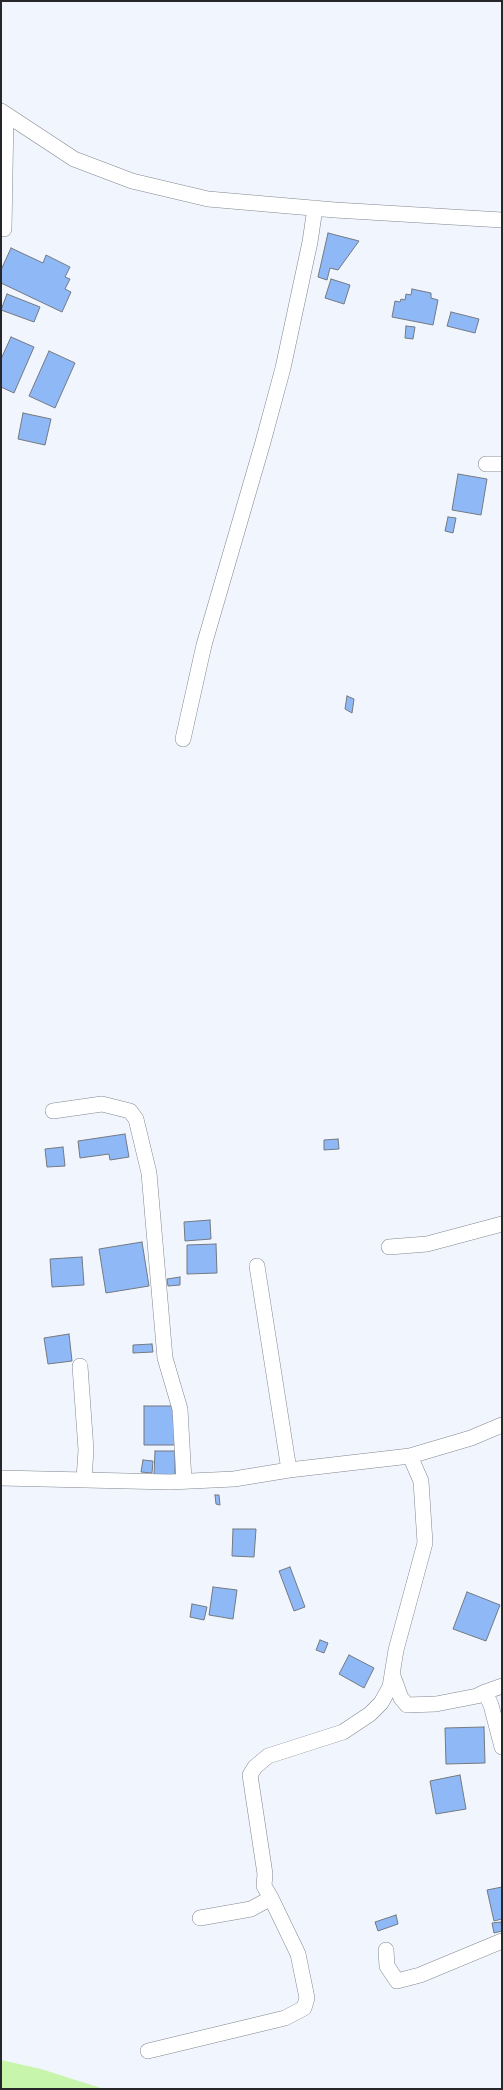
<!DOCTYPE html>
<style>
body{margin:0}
#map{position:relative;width:503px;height:2090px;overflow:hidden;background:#f1f6fe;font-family:Spectral,serif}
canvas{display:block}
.frame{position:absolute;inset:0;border:2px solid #25272a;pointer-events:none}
</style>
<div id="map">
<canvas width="503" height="2090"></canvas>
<div class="frame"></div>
</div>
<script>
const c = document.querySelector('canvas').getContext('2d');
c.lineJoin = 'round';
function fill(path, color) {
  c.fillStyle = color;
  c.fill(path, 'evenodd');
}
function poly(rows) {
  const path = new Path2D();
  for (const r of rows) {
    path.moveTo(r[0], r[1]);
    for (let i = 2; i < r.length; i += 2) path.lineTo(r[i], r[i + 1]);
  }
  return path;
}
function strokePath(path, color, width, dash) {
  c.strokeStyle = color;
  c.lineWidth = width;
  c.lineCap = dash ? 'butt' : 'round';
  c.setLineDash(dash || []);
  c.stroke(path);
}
const green = poly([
 [1,2060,41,2069,104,2089,1,2089]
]);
const building = poly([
 [328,233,359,241,338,270,330,268,327,280,318,277,328,233],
 [11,248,43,263,46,255,70,267,65,277,70,279,65,289,71,292,62,312,1,283,1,270,11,248],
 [331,279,350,285,344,304,325,298,331,279],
 [412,289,431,293,431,298,438,300,433,325,392,317,395,301,400,302,401,299,405,300,406,294,411,295,412,289],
 [7,294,40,307,34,322,1,310,7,294],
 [451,312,479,319,475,333,447,326,451,312],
 [406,326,415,327,413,339,405,338,406,326],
 [11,337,34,347,14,393,1,387,1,359,11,337],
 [49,351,75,363,55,408,29,396,49,351],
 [23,413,51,419,45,445,18,439,23,413],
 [458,474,487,479,481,515,452,510,458,474],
 [448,517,456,518,453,533,445,531,448,517],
 [347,696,354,699,352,713,345,709,347,696],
 [125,1134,129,1157,110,1160,109,1154,80,1158,78,1141,125,1134],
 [338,1139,339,1149,324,1150,324,1140,338,1139],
 [63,1147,65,1166,47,1167,45,1149,63,1147],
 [210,1220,211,1239,185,1241,184,1222,210,1220],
 [142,1242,149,1286,106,1293,99,1249,142,1242],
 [216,1244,217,1273,187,1274,187,1245,216,1244],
 [82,1257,84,1285,52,1287,50,1259,82,1257],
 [180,1277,180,1285,168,1286,167,1279,180,1277],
 [69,1334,72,1361,48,1364,44,1338,69,1334],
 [152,1344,153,1352,133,1353,133,1345,152,1344],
 [144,1406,175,1406,175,1445,144,1445,144,1406],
 [155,1451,175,1451,175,1475,154,1475,155,1451],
 [143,1460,153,1461,152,1473,141,1472,143,1460],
 [215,1495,219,1495,220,1505,216,1504,215,1495],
 [233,1529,256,1529,254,1557,232,1556,233,1529],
 [290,1567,305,1607,294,1611,279,1571,290,1567],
 [213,1587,237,1590,233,1619,209,1615,213,1587],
 [467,1592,500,1605,486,1641,453,1629,467,1592],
 [192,1604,207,1607,204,1620,190,1617,192,1604],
 [320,1640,328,1643,324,1653,316,1650,320,1640],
 [349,1655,374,1668,364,1688,339,1674,349,1655],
 [484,1727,485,1763,446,1764,445,1728,484,1727],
 [460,1775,466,1809,436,1814,430,1781,460,1775],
 [502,1887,502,1919,494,1921,487,1890,502,1887],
 [396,1915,398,1924,378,1931,375,1922,396,1915],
 [501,1922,502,1931,494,1933,492,1923,501,1922]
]);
const minor = poly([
 [1,111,74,159,132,181,208,199,335,210,502,220],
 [4,229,6,115],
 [486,464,502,464],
 [183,739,204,645,263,442,283,368,310,242,315,208],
 [53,1111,102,1104,130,1111,136,1119,149,1173,165,1358,180,1409,184,1481],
 [389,1247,427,1244,502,1224],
 [257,1266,289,1470],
 [80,1366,86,1450,84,1479],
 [1,1478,170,1482,234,1479,289,1470,410,1456,471,1438,502,1425],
 [393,1676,401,1698,407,1705,436,1704,477,1696,485,1692,491,1705,502,1747],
 [485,1692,502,1686],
 [200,1918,251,1909,271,1898],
 [386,1950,387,1966,397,1981,420,1975,502,1941],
 [148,2051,285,2018,304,2008,307,1998,298,1954,271,1898,264,1886,265,1874,250,1775,255,1767,268,1756,343,1732,370,1714,381,1703,390,1687,396,1650,425,1543,421,1481,410,1456]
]);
fill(green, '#c7f5ab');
fill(building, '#8fb8f6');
strokePath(building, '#737981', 1);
strokePath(minor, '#81878f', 16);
strokePath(minor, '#fff', 15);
</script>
